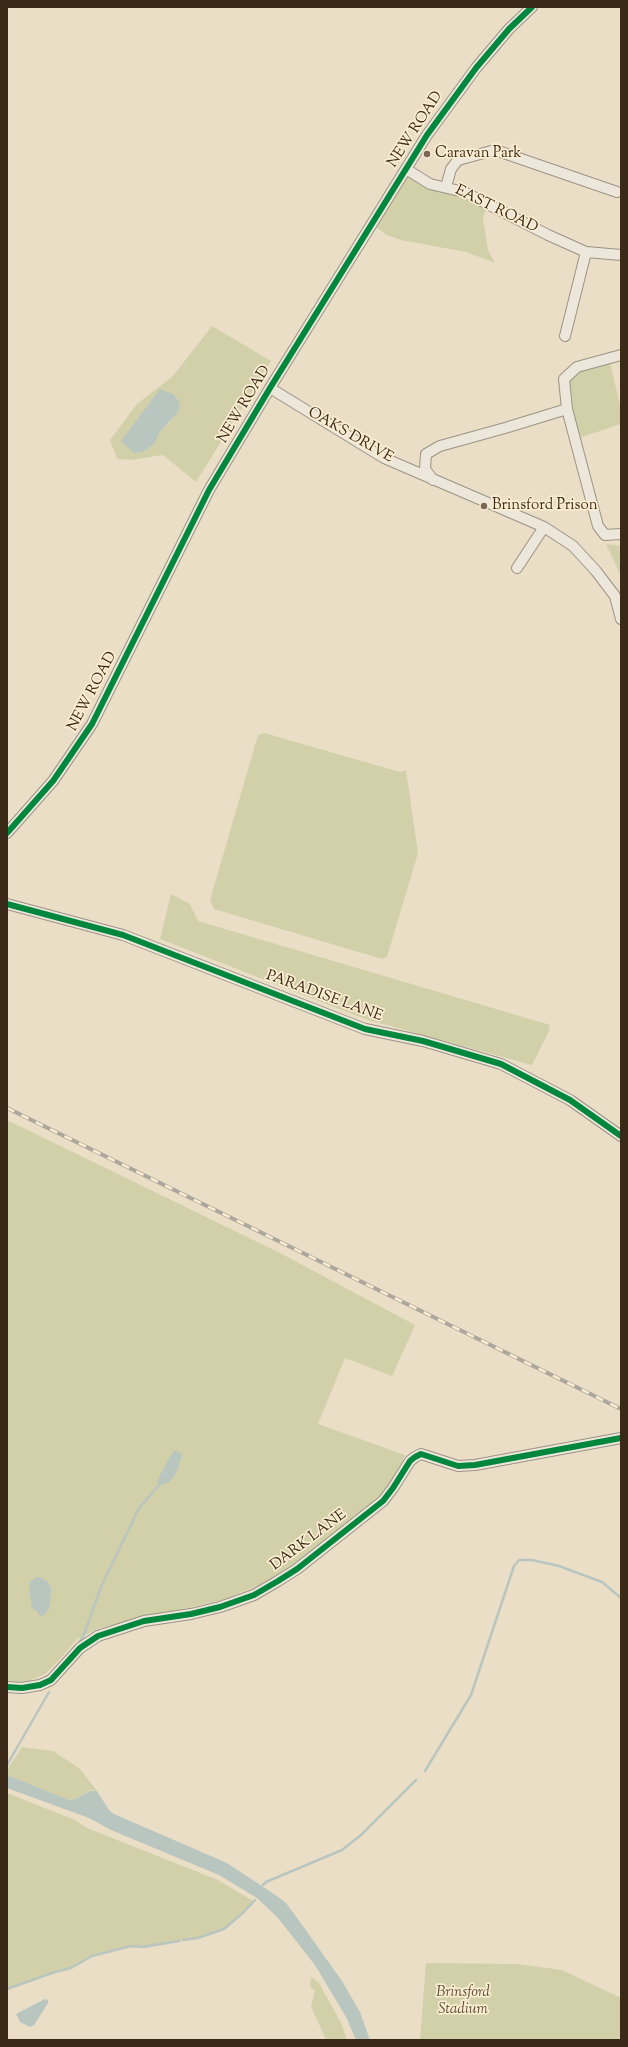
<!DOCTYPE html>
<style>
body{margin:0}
#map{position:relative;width:628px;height:2047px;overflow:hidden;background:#eadec7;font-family:"Sorts Mill Goudy",serif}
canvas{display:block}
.frame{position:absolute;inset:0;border:8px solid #3b2917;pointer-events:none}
</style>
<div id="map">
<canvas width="628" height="2047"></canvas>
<div class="frame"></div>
</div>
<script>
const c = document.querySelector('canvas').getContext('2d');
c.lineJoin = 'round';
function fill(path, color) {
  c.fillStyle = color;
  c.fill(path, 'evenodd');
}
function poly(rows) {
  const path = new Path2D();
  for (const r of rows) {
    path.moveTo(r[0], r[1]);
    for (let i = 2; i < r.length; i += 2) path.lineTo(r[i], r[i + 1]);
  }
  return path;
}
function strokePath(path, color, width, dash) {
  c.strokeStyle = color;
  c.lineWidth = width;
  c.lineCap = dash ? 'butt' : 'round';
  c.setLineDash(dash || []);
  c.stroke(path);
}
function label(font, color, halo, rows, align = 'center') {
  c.font = font + ' "Sorts Mill Goudy",serif';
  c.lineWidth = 3.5;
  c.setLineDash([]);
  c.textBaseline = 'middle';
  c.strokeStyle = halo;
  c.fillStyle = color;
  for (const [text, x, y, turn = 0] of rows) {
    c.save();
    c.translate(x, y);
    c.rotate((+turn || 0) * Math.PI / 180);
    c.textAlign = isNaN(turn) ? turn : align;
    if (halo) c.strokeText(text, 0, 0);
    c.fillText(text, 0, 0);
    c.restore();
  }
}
const green = poly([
 [406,171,487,205,483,218,488,250,495,263,466,252,401,240,387,235,373,225],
 [212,326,271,361,196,482,163,455,131,460,117,459,110,440,137,404,173,376],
 [150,402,171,421,160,432,154,444,138,420],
 [609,358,621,410,621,424,579,438,564,379,577,367],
 [606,544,621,546,621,576],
 [264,733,400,772,406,770,418,853,387,957,382,959,214,909,210,900,258,735],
 [171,894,190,904,198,921,550,1025,548,1033,532,1065,365,1019,160,939],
 [7,1120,280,1253,415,1325,392,1376,345,1358,318,1424,405,1455,392,1484,369,1506,313,1553,263,1584,222,1600,100,1628,77,1639,60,1659,45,1674,24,1683,7,1681],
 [22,1747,53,1751,80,1769,97,1791,91,1790,75,1799,69,1800,7,1775,7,1770],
 [7,1793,75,1820,87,1828,218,1880,253,1901,244,1912,224,1929,198,1938,143,1947,131,1946,92,1956,71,1968,55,1972,7,1989],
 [426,1963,516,1964,562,1970,621,1998,621,2040,420,2040],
 [311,1977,319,1983,341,2023,347,2040,326,2040,311,2006,315,1991,310,1986]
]);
const water = poly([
 [160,389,173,394,180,403,178,412,160,432,154,444,143,452,134,453,121,441],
 [175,1450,182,1454,179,1466,174,1476,169,1482,161,1485,157,1483,160,1475,169,1458],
 [36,1577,40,1577,47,1581,51,1588,50,1607,44,1615,40,1616,37,1611,32,1608,29,1589,30,1582],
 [7,1775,69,1800,75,1799,90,1791,97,1791,109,1810,114,1814,227,1863,277,1896,286,1903,295,1915,342,1981,360,2012,370,2040,356,2040,346,2017,315,1965,278,1918,257,1898,219,1875,111,1830,89,1818,7,1788],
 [45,1999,48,2000,48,2003,34,2025,30,2027,20,2022,16,2014]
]);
const stream = poly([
 [76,1646,83,1637,101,1587,139,1508,160,1484],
 [7,1765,49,1692],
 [425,1771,471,1695,514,1566,519,1560,532,1560,559,1566,602,1582,621,1598],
 [263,1885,266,1882,342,1850,361,1835,416,1780],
 [183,1940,198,1938,224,1929,244,1912,255,1900],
 [7,1989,55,1972,71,1968,92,1956,131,1946,143,1947,179,1941]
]);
const minor = poly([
 [406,169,430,184,464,192,548,235,586,252,621,255],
 [446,187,451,169,458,160,495,150,617,192],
 [565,336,586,252],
 [621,355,577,367,564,379,567,409,598,526,605,535,621,534],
 [270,388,384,458,544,527,573,546,596,571,615,596,621,619],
 [433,480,425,469,426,454,440,446,505,428,567,409],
 [517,568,544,527],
 [7,833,53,781,92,724,209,490,270,388,427,135,476,68,509,29,532,7],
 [7,904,123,935,365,1029,423,1041,501,1064,570,1100,621,1136],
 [7,1687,22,1688,40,1685,51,1680,80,1648,98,1636,144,1621,191,1614,220,1607,254,1595,278,1581,297,1569,383,1501,393,1488,410,1461,415,1457,421,1454,458,1466,475,1465,621,1438]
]);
const rail = poly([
 [7,1108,621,1409]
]);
const cycleway = poly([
 [7,833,53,781,92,724,209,490,270,388,427,135,476,68,509,29,532,7],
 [7,904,123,935,365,1029,423,1041,501,1064,570,1100,621,1136],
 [7,1687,22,1688,40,1685,51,1680,80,1648,98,1636,144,1621,191,1614,220,1607,254,1595,278,1581,297,1569,383,1501,393,1488,410,1461,415,1457,421,1454,458,1466,475,1465,621,1438]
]);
const markers = [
 [427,154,4,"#786855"],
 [484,506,4,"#786855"]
];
const streetNames = [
 ["NEW ROAD",416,130,-57],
 ["EAST ROAD",496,210,26],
 ["NEW ROAD",245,405,-59],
 ["OAKS DRIVE",350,436,30],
 ["NEW ROAD",93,692,-62],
 ["PARADISE LANE",324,997,20],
 ["DARK LANE",309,1541,-37]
];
const poiNames = [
 ["Caravan Park",435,154],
 ["Brinsford Prison",492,506]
];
const parkNames = [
 ["Brinsford",463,1993],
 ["Stadium",463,2010]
];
fill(green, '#d1d0a9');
fill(water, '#b9c6bf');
strokePath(stream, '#b9c6bf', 2.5);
strokePath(minor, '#9c9384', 12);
strokePath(minor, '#ede6db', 10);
strokePath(rail, '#aca69c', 4);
strokePath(rail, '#fbedd1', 2.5, [8]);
strokePath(cycleway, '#00873e', 6);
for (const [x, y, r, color] of markers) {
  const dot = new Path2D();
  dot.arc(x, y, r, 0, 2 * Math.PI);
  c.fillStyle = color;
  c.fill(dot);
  strokePath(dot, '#fbedd1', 1.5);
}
label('15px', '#3b2917', '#fbedd1', streetNames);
label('15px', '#3b2917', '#fbedd1', poiNames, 'left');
label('italic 15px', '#5b5035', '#fbedd1', parkNames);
</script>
